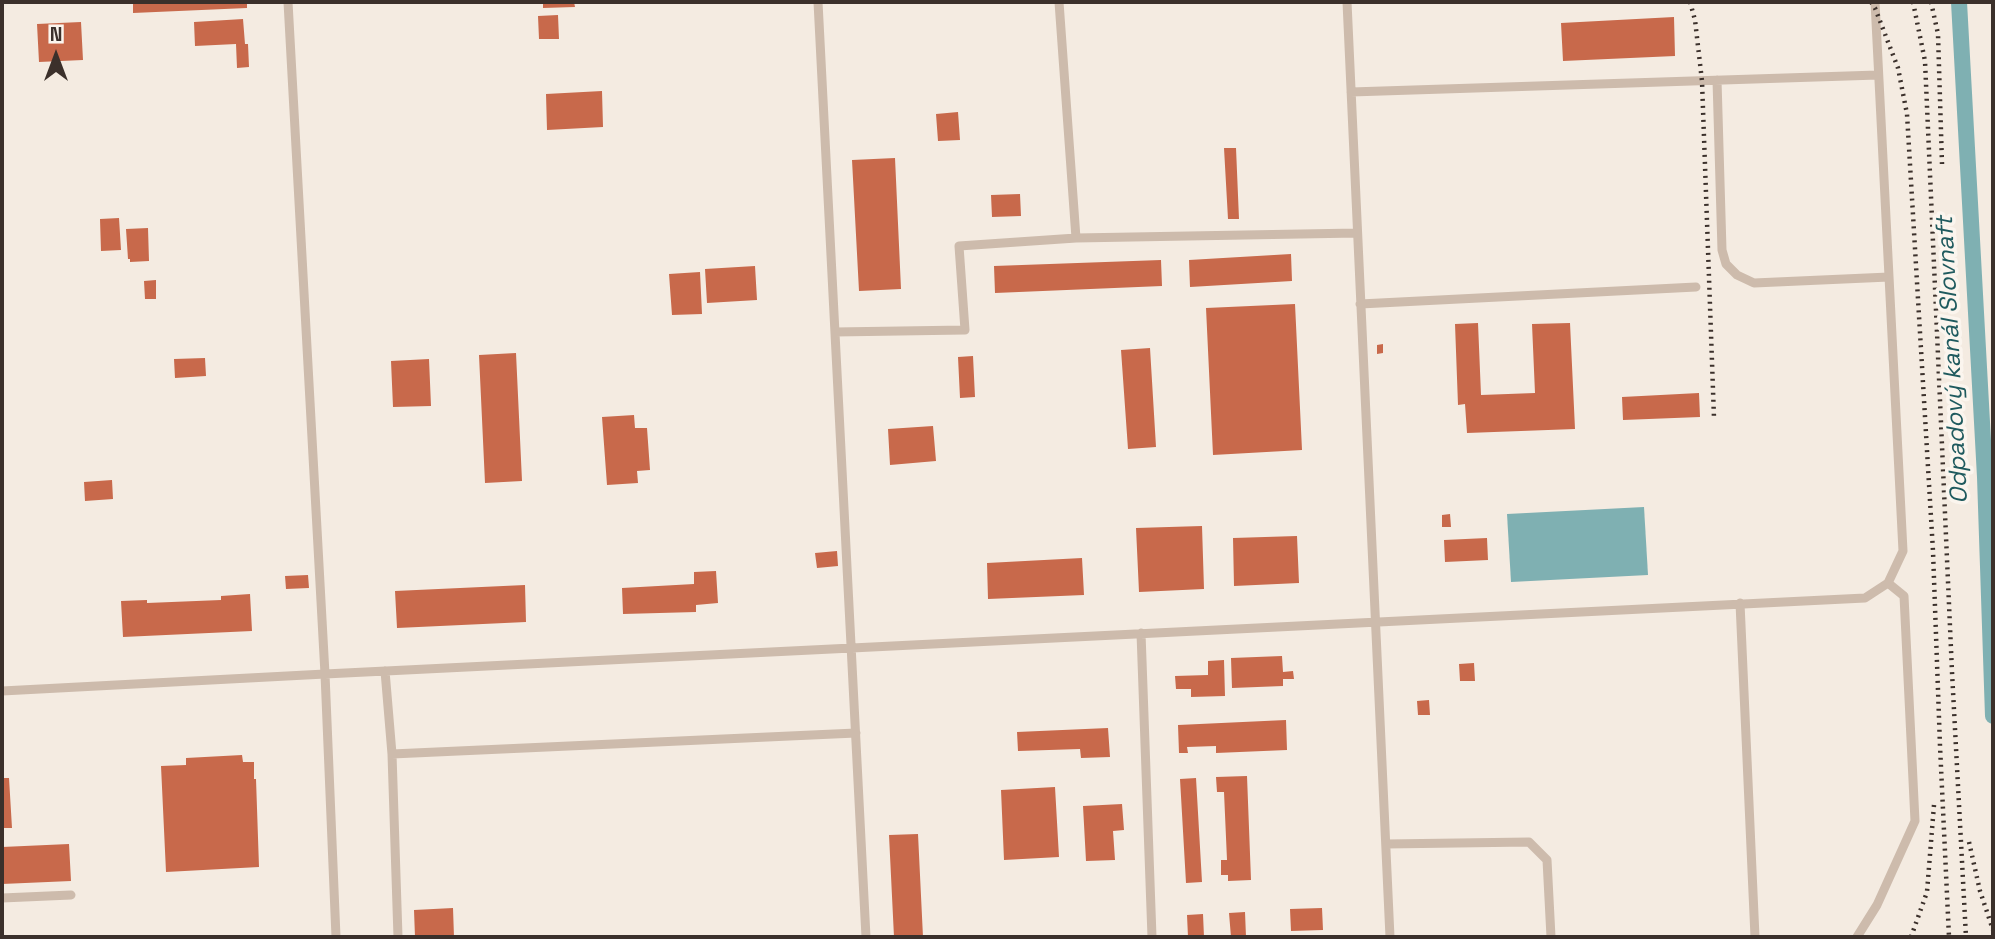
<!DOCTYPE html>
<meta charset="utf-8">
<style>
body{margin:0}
#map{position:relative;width:1995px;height:939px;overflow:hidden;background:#f4ebe1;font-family:"Space Grotesk",sans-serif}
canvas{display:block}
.frame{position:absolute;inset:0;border:4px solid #3b302b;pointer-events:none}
.north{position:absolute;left:21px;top:21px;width:70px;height:70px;-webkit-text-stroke:5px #fbf5ee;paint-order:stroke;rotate:0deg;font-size:19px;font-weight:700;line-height:28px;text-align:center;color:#3b302b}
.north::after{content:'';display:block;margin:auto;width:24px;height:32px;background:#3b302b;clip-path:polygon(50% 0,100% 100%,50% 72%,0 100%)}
</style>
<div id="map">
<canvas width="1995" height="939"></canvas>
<div class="frame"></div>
<div class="north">N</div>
</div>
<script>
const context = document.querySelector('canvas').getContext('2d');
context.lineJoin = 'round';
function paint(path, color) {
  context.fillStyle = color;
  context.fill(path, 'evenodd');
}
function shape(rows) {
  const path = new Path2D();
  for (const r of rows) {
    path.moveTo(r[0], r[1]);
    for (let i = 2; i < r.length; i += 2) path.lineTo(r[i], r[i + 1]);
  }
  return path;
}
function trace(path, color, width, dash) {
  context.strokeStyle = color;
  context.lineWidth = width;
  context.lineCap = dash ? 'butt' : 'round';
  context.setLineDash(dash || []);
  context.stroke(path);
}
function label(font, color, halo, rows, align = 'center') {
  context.font = font + ' "Space Grotesk",sans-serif';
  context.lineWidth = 7;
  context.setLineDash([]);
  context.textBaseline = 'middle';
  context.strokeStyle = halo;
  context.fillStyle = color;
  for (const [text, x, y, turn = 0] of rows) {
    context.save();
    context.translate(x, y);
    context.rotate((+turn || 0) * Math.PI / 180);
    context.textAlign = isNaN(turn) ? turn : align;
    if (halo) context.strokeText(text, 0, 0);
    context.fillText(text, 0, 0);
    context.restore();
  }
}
const water = shape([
 [1644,507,1648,575,1511,582,1507,514]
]);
const canal = shape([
 [1959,2,1985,477,1993,716]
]);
const building = shape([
 [133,2,247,2,247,8,133,13],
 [543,2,574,2,575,7,543,8],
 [558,15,559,39,539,39,538,16],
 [1674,17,1675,56,1563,61,1561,23],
 [243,19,245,44,248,44,249,67,237,68,236,44,195,46,194,22],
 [81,22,83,60,39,62,37,24],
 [602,91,603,127,547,130,546,94],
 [958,112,960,140,938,141,936,114],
 [1224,148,1236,148,1239,219,1228,219],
 [895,158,901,289,859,291,852,160],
 [1020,194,1021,216,992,217,991,195],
 [119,218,121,250,101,251,100,219],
 [148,228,149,261,130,262,130,259,128,259,126,229],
 [1291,254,1292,281,1190,287,1189,260],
 [1161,260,1162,286,995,293,994,266],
 [755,266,757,300,707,303,705,269],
 [700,272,702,314,672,315,669,274],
 [156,280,156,299,145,299,144,281],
 [1295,304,1302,450,1213,455,1206,308],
 [1478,323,1481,395,1535,393,1532,324,1570,323,1575,429,1467,433,1465,404,1458,405,1455,324],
 [1383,344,1383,353,1377,354,1377,345],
 [1150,348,1156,447,1128,449,1121,350],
 [516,353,522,481,485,483,479,355],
 [973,356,975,397,960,398,958,357],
 [205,358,206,376,175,378,174,359],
 [429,359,431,406,393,407,391,361],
 [1699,393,1700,417,1623,420,1622,397],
 [634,415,635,428,647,428,650,470,637,471,638,483,607,485,602,417],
 [933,426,936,461,890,465,888,429],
 [112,480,113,499,85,501,84,482],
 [1450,514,1451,527,1442,527,1442,515],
 [1202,526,1204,589,1139,592,1136,528],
 [1297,536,1299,583,1234,586,1233,538],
 [1487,538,1488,560,1445,562,1444,540],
 [837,551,838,566,817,568,815,553],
 [1082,558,1084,595,988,599,987,563],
 [716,571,718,603,696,605,696,612,623,614,622,588,694,584,694,572],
 [308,575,309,588,286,589,285,576],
 [525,585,526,622,397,628,395,591],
 [250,594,252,631,123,637,121,601,147,600,147,603,221,600,221,596],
 [1282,656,1283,672,1293,671,1294,679,1283,679,1283,686,1232,688,1231,658],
 [1224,660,1225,696,1191,697,1191,689,1176,689,1175,676,1208,675,1208,661],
 [1474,663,1475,681,1460,681,1459,664],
 [1429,700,1430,715,1418,715,1417,701],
 [1286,720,1287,750,1216,753,1216,746,1187,747,1188,753,1179,753,1178,725],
 [1108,728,1110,757,1081,758,1080,749,1018,751,1017,732],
 [242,755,243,762,254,762,254,779,256,779,259,867,166,872,161,766,186,765,186,758],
 [1247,776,1251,880,1228,881,1228,875,1221,875,1221,860,1227,860,1224,792,1217,792,1216,777],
 [2,778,9,778,12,828,2,828],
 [1196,778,1202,882,1186,883,1180,779],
 [1055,787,1059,857,1004,860,1001,790],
 [1122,804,1124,830,1113,831,1115,860,1086,861,1083,806],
 [918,834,923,937,894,937,889,835],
 [69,844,71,881,2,884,2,847],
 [453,908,454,937,415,937,414,910],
 [1322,908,1323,930,1291,931,1290,909],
 [1245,912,1246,937,1231,937,1229,913],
 [1203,914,1204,937,1188,937,1187,915]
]);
const service = shape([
 [818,2,866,937],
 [1059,2,1076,238],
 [1347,2,1390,937],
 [1717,80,1722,250,1726,264,1737,275,1754,283,1889,277],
 [1351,92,1878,75],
 [1360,304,1696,287],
 [835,332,965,330,959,246,1076,238,1357,233],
 [1740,603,1755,937],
 [1141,633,1152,937],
 [385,671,392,754,398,937],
 [2,691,325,674,288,2],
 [392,754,856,733],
 [1386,844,1529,842,1547,860,1551,937],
 [2,898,71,895],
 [336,937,325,674,1865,598,1888,583,1903,551,1875,2],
 [1857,937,1877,905,1915,821,1904,596,1888,583]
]);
const rail = shape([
 [1690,2,1695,20,1702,81,1714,418],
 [1871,2,1875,8,1898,68,1907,114,1933,551,1940,746,1949,937],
 [1913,2,1925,61,1952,672,1966,937],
 [1931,2,1938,34,1942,164],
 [1969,842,1980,891,1993,930],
 [1911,937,1927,892,1934,805]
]);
const waterNames = [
 ["Odpadový kanál Slovnaft",1953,360,-93]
];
paint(water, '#7fb0b2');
trace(canal, '#7fb0b2', 16);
paint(building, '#c8694b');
trace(service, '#cdbbac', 9);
trace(rail, '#3b302b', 4.5, [2, 5]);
label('italic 24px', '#1f5a5e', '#fbf5ee', waterNames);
</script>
